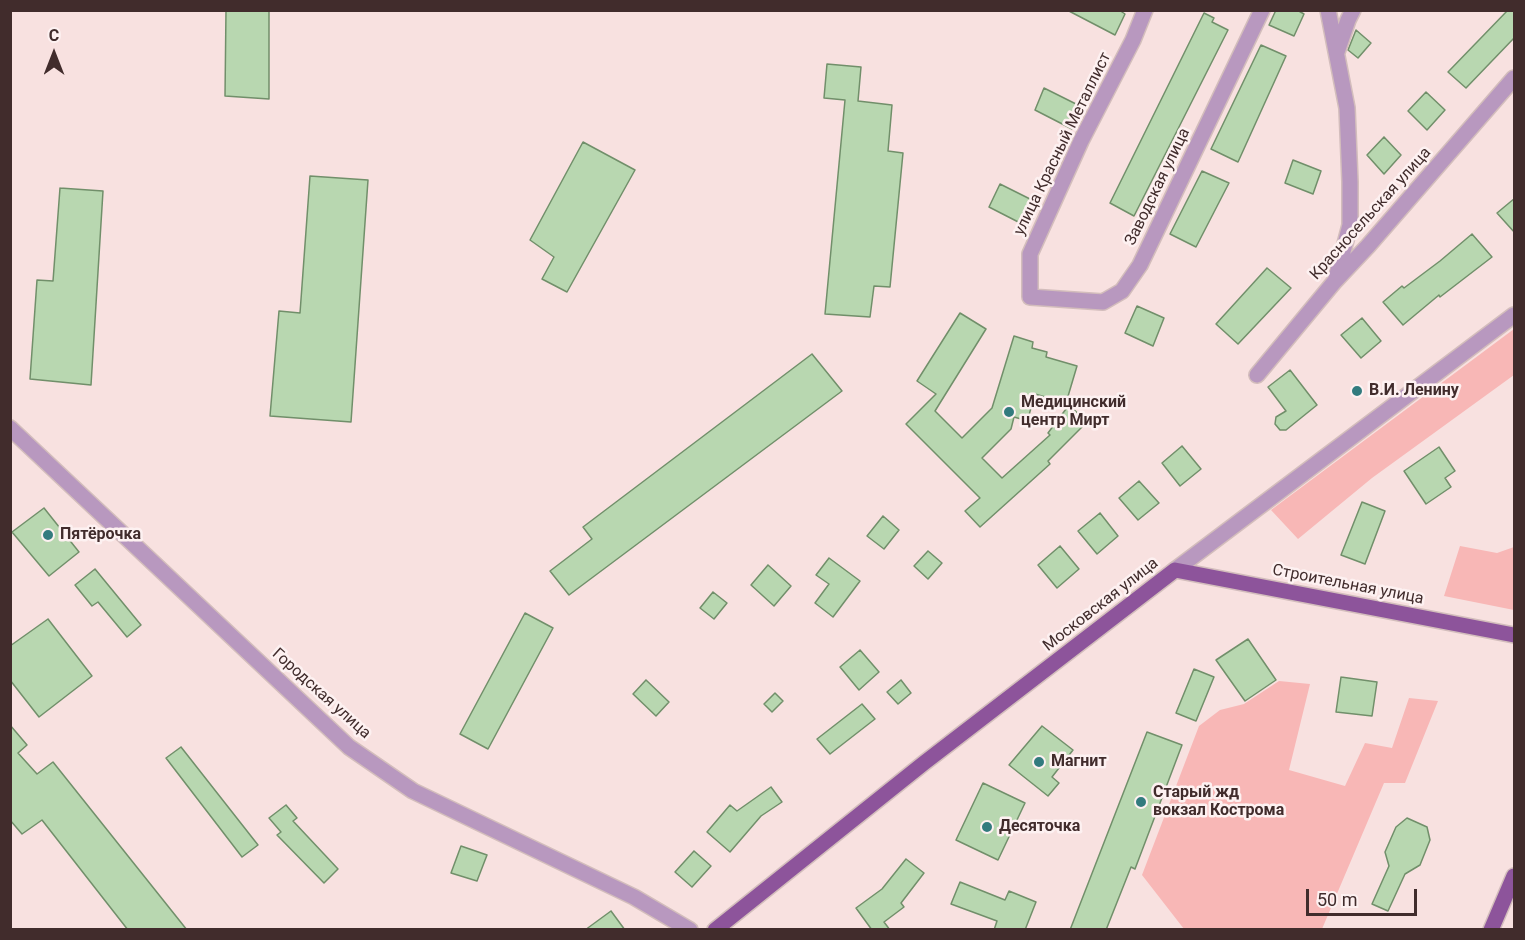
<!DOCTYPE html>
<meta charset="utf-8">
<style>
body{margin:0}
#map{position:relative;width:1525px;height:940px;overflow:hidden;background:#f8e1e0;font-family:Roboto,sans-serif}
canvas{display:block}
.frame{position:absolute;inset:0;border:12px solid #412c2c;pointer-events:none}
.north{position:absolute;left:24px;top:24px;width:60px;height:60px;-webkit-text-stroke:4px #fdf1f1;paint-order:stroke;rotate:0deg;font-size:16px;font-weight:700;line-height:24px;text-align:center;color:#412c2c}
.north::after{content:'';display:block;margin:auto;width:21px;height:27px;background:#412c2c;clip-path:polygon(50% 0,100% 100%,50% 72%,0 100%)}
.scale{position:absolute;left:1306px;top:889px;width:111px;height:27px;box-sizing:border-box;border:3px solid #412c2c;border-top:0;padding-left:8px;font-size:18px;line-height:21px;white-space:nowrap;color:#412c2c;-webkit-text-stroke:4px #fdf1f1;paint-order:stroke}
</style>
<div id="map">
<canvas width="1525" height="940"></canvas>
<div class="frame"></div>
<div class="north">С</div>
<div class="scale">50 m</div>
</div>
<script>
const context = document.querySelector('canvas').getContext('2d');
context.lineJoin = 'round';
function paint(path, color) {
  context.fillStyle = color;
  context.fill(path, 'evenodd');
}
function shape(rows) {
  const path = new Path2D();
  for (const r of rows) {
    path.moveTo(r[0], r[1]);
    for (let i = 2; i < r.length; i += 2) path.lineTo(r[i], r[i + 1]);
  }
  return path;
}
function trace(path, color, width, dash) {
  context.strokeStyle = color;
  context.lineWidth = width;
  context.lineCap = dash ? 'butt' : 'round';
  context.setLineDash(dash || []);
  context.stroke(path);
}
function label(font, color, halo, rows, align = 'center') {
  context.font = font + ' Roboto,sans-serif';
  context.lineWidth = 5;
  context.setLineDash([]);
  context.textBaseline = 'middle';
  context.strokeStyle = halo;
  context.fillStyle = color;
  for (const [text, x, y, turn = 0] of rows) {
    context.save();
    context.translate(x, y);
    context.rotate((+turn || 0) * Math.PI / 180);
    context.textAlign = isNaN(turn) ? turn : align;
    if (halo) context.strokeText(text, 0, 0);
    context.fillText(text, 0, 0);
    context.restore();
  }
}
const green = shape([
 [1514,329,1514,375,1372,478,1298,539,1271,510],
 [1460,546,1497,553,1514,547,1514,610,1444,596],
 [1279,681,1310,684,1289,770,1345,786,1365,743,1392,748,1409,698,1438,701,1405,783,1384,783,1322,929,1184,929,1142,875,1199,726,1220,710,1244,704]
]);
const building = shape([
 [226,10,269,10,269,99,225,96,226,10],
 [1067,10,1119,10,1125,14,1115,35,1067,10],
 [1276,10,1297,10,1304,14,1294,36,1269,25,1276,10],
 [1508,10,1515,10,1515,37,1466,88,1448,72,1508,10],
 [1204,13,1214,18,1212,22,1228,30,1134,216,1110,203,1204,13],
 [1356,30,1371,43,1358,58,1348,50,1356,30],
 [1261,45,1286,56,1238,162,1211,149,1261,45],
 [827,64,861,67,858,101,892,105,888,151,903,153,890,287,874,286,870,317,825,314,845,100,824,98,827,64],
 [1044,88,1082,107,1072,129,1035,110,1044,88],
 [1426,92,1445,110,1427,130,1408,111,1426,92],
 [1384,137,1401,155,1384,174,1367,155,1384,137],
 [583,142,635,170,567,292,542,279,554,257,530,240,583,142],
 [1293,160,1321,171,1313,194,1285,183,1293,160],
 [1202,171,1229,183,1196,247,1170,234,1202,171],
 [310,176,368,180,351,422,270,416,279,311,300,313,310,176],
 [1000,184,1040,204,1028,227,989,207,1000,184],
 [60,188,103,191,91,385,30,379,37,280,53,281,60,188],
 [1515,198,1515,233,1497,213,1515,198],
 [1472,234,1492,257,1440,297,1439,295,1403,325,1383,302,1402,286,1404,288,1440,261,1472,234],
 [1267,268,1291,288,1238,344,1216,324,1267,268],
 [1137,306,1164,318,1153,346,1125,333,1137,306],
 [960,313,986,329,935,411,962,438,992,408,1014,336,1033,342,1032,348,1047,352,1046,357,1077,366,1066,403,1035,394,1029,415,1021,419,1014,417,1011,429,982,458,1002,478,1050,435,1048,433,1069,405,1087,422,1048,461,1050,464,980,527,965,511,980,498,906,424,936,394,917,381,960,313],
 [1362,318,1381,341,1361,358,1341,335,1362,318],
 [812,354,842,391,569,595,550,571,592,539,583,527,812,354],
 [1290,370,1317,405,1286,430,1280,430,1275,424,1276,417,1286,411,1268,387,1290,370],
 [1182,446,1201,469,1180,486,1162,463,1182,446],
 [1439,447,1455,471,1445,478,1451,487,1426,504,1404,471,1439,447],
 [1139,481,1159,503,1138,520,1119,498,1139,481],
 [1362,502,1385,511,1365,564,1341,555,1362,502],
 [44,508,79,552,49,576,12,532,44,508],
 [1100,513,1118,536,1097,554,1078,531,1100,513],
 [883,516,899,530,884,549,867,536,883,516],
 [1060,546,1079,569,1057,588,1038,565,1060,546],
 [928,551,942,563,928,579,914,566,928,551],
 [829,558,860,581,833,617,815,603,829,584,816,575,829,558],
 [768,565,791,586,774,606,751,585,768,565],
 [95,569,141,625,127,637,98,602,92,606,75,585,95,569],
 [713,592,727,603,714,619,700,608,713,592],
 [525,613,553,628,488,749,460,734,525,613],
 [48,619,92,676,39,717,10,680,10,646,48,619],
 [1248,639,1276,680,1245,701,1216,660,1248,639],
 [860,650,879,672,859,690,840,667,860,650],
 [1194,669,1214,677,1196,721,1176,713,1194,669],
 [1341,677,1377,682,1372,716,1336,712,1341,677],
 [646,680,669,702,656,716,633,694,646,680],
 [901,680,911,693,898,704,887,692,901,680],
 [775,693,783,701,772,712,764,704,775,693],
 [862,704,875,719,830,754,817,739,862,704],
 [10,725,27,745,18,753,37,774,53,762,187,930,128,930,42,820,22,834,10,820,10,725],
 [1042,726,1073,750,1052,777,1059,783,1048,796,1009,765,1042,726],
 [1147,732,1182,745,1135,869,1131,867,1106,930,1070,930,1147,732],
 [181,747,258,845,242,857,166,758,181,747],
 [983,783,1025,803,998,860,956,840,983,783],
 [771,787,782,802,761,816,730,852,707,832,730,805,737,811,771,787],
 [286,805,297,818,293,821,338,869,324,883,277,835,281,832,269,818,286,805],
 [1407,818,1427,827,1430,840,1420,865,1405,874,1388,911,1372,904,1389,866,1385,852,1396,827,1407,818],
 [461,846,487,855,477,881,451,873,461,846],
 [694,851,711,866,692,887,675,872,694,851],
 [906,859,924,873,901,903,904,907,884,922,890,930,872,930,856,908,882,889,906,859],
 [960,882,1005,900,1009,891,1036,902,1025,930,994,930,997,921,951,904,960,882],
 [611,911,625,930,585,930,611,911]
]);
const minor = shape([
 [1145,10,1133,40,1081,141,1030,254,1030,297,1103,302,1122,291,1140,265,1262,10],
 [1328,10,1347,108,1350,182,1350,225,1336,278],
 [1337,52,1348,20,1353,10],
 [1257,375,1335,281,1368,246,1514,78],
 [10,428,349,747,413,791,634,897,690,930],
 [1175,570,1514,315]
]);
const major = shape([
 [715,930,924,763,1175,570,1514,635],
 [1491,930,1514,876]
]);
const markers = [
 [1357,391,6,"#327b7e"],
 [1009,412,6,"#327b7e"],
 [48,535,6,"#327b7e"],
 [1039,762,6,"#327b7e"],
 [1141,802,6,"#327b7e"],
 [987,827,6,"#327b7e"]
];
const streetNames = [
 ["улица Красный Металлист",1063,144,-64],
 ["Заводская улица",1158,187,-64],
 ["Красносельская улица",1371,214,-48],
 ["Строительная улица",1348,585,11],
 ["Московская улица",1101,605,-38],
 ["Городская улица",321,694,42]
];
const poiNames = [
 ["В.И. Ленину",1369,391],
 ["Медицинский",1021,403],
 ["центр Мирт",1021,421],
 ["Пятёрочка",60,535],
 ["Магнит",1051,762],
 ["Старый жд",1153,793],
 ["вокзал Кострома",1153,811],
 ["Десяточка",999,827]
];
paint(green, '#f8b7b6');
paint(building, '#b8d7b0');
trace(building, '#718f6a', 1.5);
trace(minor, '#d3bdbc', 18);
trace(major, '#d3bdbc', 18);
trace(minor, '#b898bf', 15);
trace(major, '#8d549b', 15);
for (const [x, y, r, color] of markers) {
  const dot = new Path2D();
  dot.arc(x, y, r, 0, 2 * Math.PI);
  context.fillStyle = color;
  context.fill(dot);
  trace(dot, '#fdf1f1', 2);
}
label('16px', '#412c2c', '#fdf1f1', streetNames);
label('bold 16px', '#412c2c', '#fdf1f1', poiNames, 'left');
</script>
